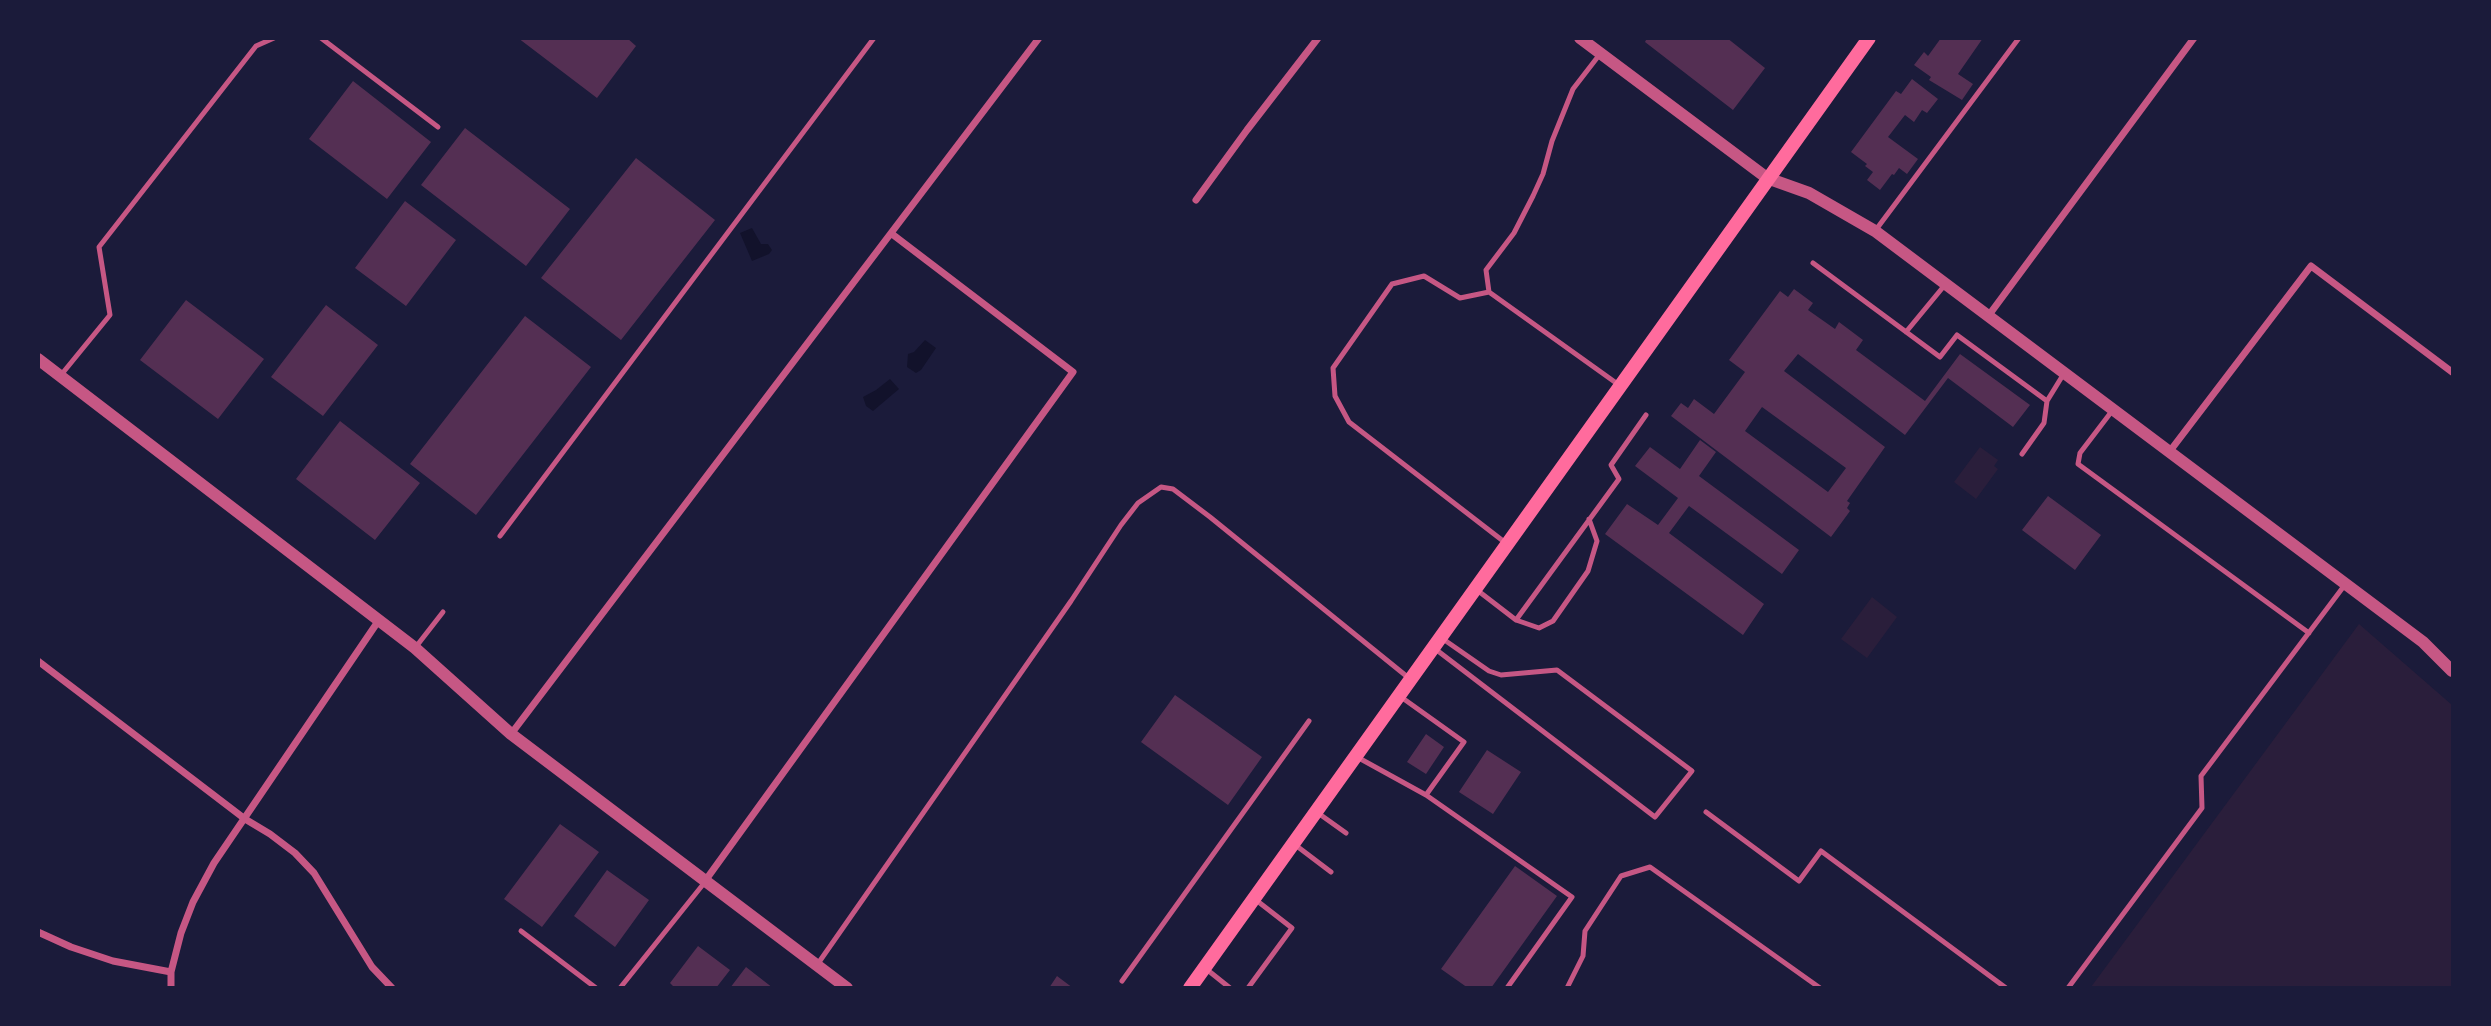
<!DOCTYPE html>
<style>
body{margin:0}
#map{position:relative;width:2491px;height:1026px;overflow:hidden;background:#1b1b3a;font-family:"Asap Condensed",sans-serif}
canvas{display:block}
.frame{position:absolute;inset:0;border:40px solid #1b1b3a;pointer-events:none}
</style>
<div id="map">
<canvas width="2491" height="1026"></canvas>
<div class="frame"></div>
</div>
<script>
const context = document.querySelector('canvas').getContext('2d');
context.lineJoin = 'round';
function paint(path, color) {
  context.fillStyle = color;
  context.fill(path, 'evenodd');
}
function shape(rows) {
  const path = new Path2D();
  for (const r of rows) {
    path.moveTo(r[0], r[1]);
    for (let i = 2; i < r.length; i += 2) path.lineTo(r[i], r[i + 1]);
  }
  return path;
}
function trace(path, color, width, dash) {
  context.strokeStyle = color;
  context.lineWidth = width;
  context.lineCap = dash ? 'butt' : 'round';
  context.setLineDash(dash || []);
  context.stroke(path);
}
const green = shape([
 [1980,447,1998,460,1994,466,1998,469,1976,499,1954,482],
 [1872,597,1897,617,1867,658,1841,639],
 [2359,624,2452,705,2452,987,2091,987]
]);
const water = shape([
 [752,228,761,244,768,244,772,250,769,254,752,261,740,233],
 [925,340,936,348,921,370,916,373,907,367,908,354,914,352],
 [890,379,899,389,873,411,866,406,863,397,876,390]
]);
const building = shape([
 [518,38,627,38,636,46,597,98],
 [1647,38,1727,38,1765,68,1733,110,1645,42],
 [1941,38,1983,38,1958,74,1973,84,1962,100,1929,80,1931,77,1914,65,1924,52,1928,56],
 [1912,79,1938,99,1927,113,1922,110,1914,122,1905,115,1888,137,1918,159,1907,174,1899,168,1894,175,1892,174,1880,190,1867,180,1873,172,1865,166,1867,164,1851,152,1896,91,1901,94],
 [353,81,431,142,387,199,309,139],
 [465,128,570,209,526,266,421,185],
 [636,158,715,220,621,340,541,278],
 [405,201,456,240,406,306,355,268],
 [1794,289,1813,303,1808,310,1835,329,1839,322,1863,340,1856,350,1925,401,1960,354,2030,405,2013,427,1948,378,1905,435,1798,354,1784,371,1885,447,1847,501,1850,503,1847,508,1850,511,1831,537,1671,416,1681,403,1688,408,1694,399,1714,414,1745,372,1729,360,1780,291,1788,297],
 [1762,407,1846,468,1828,492,1745,431],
 [186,300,264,359,218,419,140,360],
 [326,305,378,345,323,416,271,377],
 [525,316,591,367,476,515,410,464],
 [340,421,420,483,375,540,296,479],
 [1700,440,1716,452,1699,476,1799,550,1782,574,1689,506,1669,533,1764,604,1743,635,1605,534,1627,504,1658,525,1678,498,1635,466,1650,447,1680,469],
 [2048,496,2101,535,2075,570,2022,530],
 [1175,695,1262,757,1228,805,1141,742],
 [1426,734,1444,747,1426,774,1407,762],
 [1487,750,1521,772,1493,814,1459,792],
 [560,824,599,852,542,927,504,899],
 [1515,866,1557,896,1491,988,1468,988,1441,969],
 [607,870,649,900,615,947,574,916],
 [698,946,730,970,716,988,675,988,670,983],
 [746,967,773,988,730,988],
 [1057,976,1073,988,1049,988]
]);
const service = shape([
 [321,38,438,127],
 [1875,231,2019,38],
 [1813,263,1940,357,1957,335,2047,401,2044,423,2022,454],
 [1489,292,1486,270,1514,233,1533,196,1543,174,1552,141,1573,89,1600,54],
 [1906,332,1944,286],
 [61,375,110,315,99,247,256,46,274,38],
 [2047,401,2063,375],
 [2112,411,2080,453,2078,464,2309,633],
 [500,536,874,38],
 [1507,544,1349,422,1335,396,1333,368,1392,284,1424,276,1460,298,1489,292,1619,385],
 [1477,590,1516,620,1539,628,1553,621,1588,571,1597,541,1589,519],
 [1516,620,1619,479,1611,465,1646,415],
 [415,648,443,612],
 [1434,648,1655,817,1692,771,1557,670,1501,675,1489,671,1443,639],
 [1401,697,1464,742,1426,795],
 [1357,757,1426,795,1572,897,1507,988],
 [1706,812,1799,881,1821,851,2006,988],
 [1318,813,1346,833],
 [1294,844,1331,872],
 [521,931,596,988],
 [817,965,1071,601,1121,525,1138,503,1161,487,1173,489,1210,517,1410,679],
 [1205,968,1230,988],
 [1122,981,1309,721],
 [620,988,705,882],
 [1248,988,1292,928,1256,900],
 [1567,988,1583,956,1585,931,1621,876,1650,867,1820,988],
 [2068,988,2202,808,2201,776,2344,586]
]);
const minor = shape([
 [1196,200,1247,130,1318,38],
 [1989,315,2194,38],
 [2170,451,2311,266,2452,372],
 [38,661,245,819,270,834,295,853,314,873,372,967,392,988],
 [511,734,1039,38],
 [705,881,1073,372,892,234],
 [38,932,71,947,113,961,171,972],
 [171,988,171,972,181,933,193,902,214,863,379,620]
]);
const tertiary = shape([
 [1580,38,1767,178,1809,193,1875,231,2423,642,2452,671],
 [38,359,415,648,511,734,847,988]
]);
const secondary = shape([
 [1190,988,1869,38]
]);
paint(green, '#2a1e3b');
paint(water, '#12122b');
paint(building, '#542f53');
trace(service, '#c65784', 5);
trace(minor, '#c65784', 7);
trace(tertiary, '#c65784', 12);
trace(secondary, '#ff6b9d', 14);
</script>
